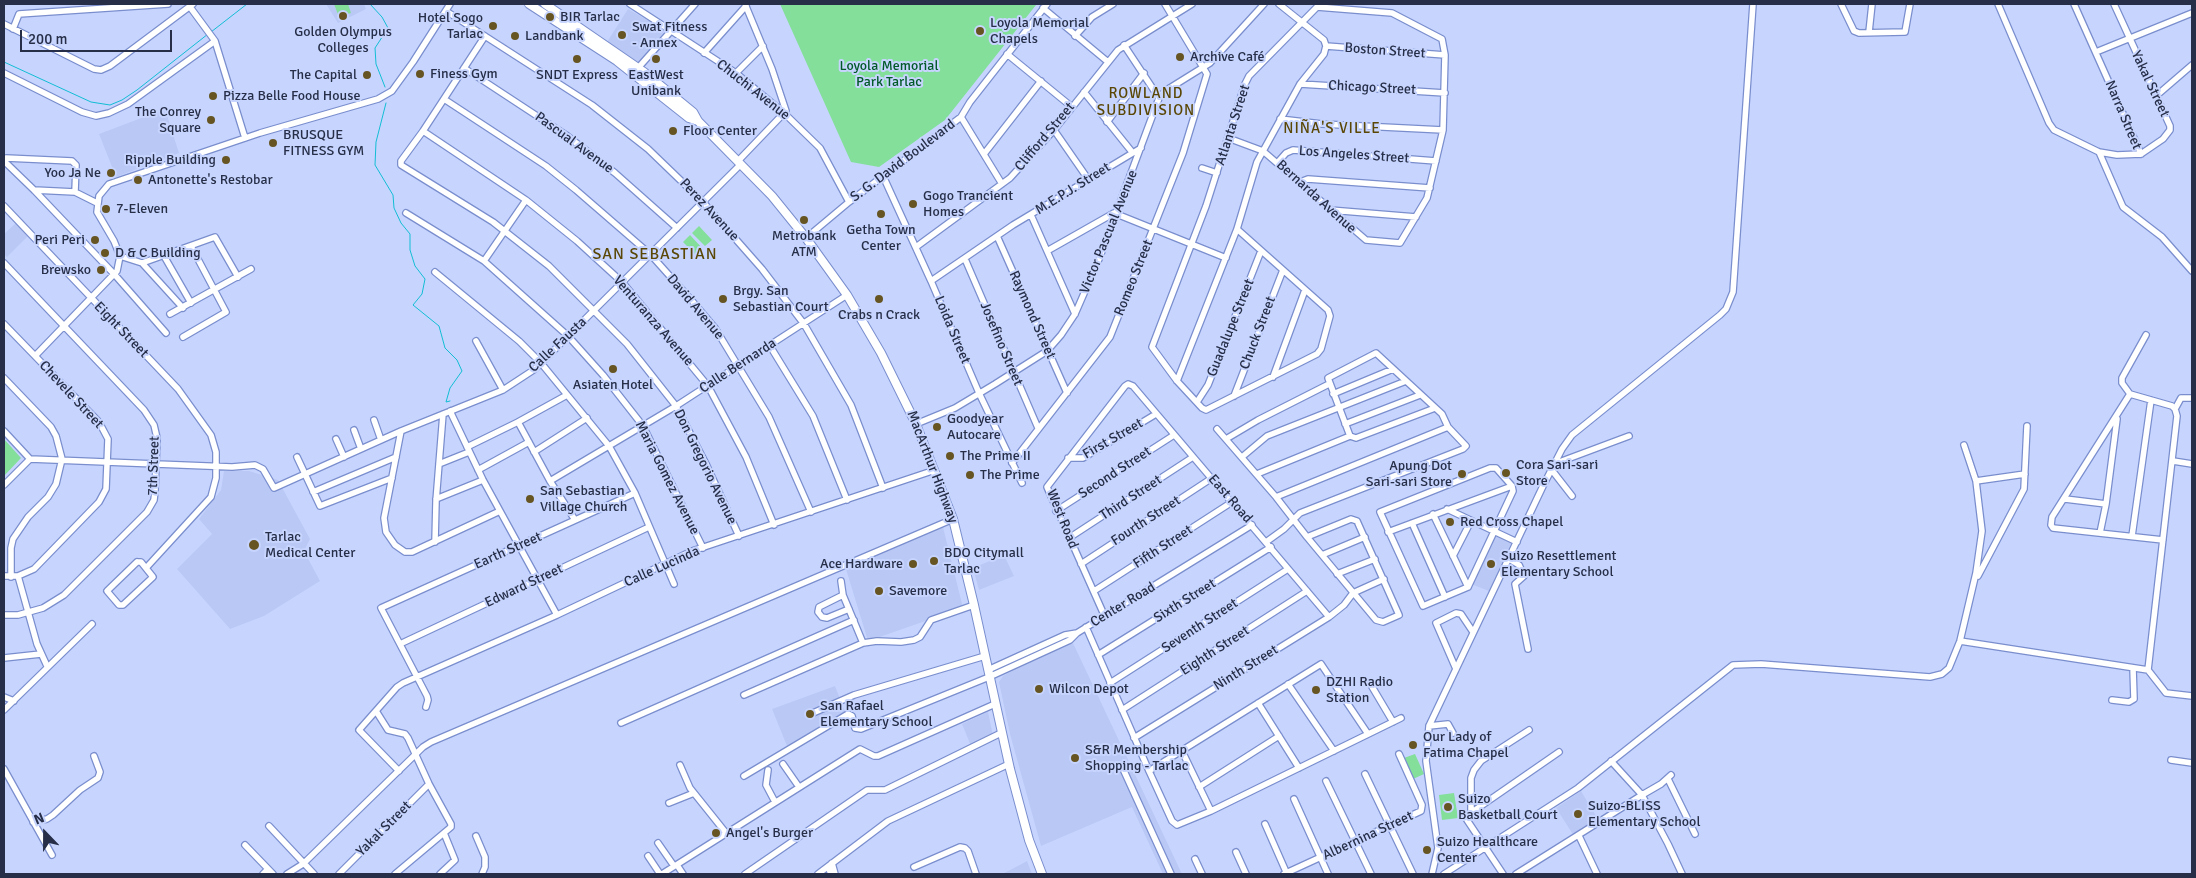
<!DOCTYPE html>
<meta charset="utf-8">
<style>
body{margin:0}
#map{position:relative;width:2196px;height:878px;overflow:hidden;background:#c7d5fe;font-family:Signika,sans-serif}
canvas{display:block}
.frame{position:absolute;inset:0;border:5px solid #262e48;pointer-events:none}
.north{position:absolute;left:20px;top:808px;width:50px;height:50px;-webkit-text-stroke:4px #c7d5fe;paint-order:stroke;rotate:338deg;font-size:14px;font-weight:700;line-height:20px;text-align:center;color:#262e48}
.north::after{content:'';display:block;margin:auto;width:18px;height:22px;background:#262e48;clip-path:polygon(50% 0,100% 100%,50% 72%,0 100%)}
.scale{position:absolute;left:20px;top:30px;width:152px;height:22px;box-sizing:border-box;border:2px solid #262e48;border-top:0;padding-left:6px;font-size:15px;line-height:18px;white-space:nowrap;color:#262e48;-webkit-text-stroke:4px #c7d5fe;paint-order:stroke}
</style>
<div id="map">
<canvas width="2196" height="878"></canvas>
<div class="frame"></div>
<div class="north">N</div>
<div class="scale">200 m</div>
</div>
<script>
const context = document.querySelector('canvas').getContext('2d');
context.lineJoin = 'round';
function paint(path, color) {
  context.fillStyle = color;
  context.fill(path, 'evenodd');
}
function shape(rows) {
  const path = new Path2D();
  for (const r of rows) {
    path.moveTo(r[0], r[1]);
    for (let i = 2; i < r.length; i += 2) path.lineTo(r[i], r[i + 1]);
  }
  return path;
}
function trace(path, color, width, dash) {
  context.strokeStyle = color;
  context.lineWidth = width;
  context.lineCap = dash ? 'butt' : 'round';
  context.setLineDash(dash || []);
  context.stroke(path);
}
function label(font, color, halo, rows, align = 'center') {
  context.font = font + ' Signika,sans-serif';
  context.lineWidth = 4;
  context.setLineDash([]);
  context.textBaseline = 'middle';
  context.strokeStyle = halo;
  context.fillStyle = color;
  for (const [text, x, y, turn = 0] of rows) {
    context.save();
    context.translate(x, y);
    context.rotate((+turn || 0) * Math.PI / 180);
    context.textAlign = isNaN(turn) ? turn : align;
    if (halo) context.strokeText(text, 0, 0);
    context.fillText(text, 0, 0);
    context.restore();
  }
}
const built = shape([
 [326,4,364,4,366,9,338,23],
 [628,9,665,30,641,64,607,42],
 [165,109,179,153,116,177,99,134],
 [17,222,29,235,7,257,4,254,4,234],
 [224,471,249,471,278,480,310,539,304,551,320,581,264,616,230,629,177,569,212,534,199,519,221,490],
 [943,527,963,608,868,641,845,566],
 [1495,535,1511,543,1489,591,1471,584],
 [1004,555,1014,576,979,590,973,568],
 [1073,643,1182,874,1163,874,1132,807,1041,846,1010,734,999,682,1003,676,1026,663],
 [835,686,848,719,787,746,772,709],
 [988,712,993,736,971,746,962,724],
 [1581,791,1599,821,1574,836,1556,808],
 [1027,861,1032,874,1002,874,1012,869]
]);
const green = shape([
 [334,4,348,4,351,13,339,17],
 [780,4,1036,4,1036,5,945,120,879,167,851,162],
 [699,226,712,240,705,246,692,233],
 [690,235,703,249,696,255,683,242],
 [4,439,21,458,4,476],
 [1415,754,1424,774,1413,779,1404,758],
 [1454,793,1458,818,1442,820,1439,795]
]);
const stream = shape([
 [370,4,382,17,388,28,375,48,376,64,385,87],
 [211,32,247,4],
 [4,62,91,102,110,105,122,100,137,90,208,34],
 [386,103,376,142,375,165,393,195,394,208,401,223,410,234,410,250,415,266,425,279,422,294,413,305,439,326,445,348,457,360,462,371,450,388,446,402,450,401]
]);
const minor = shape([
 [630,4,736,73,784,113,820,148,849,202],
 [1279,4,1324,40,1326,46],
 [1841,4,1854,31,1859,33,1905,32,1910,4],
 [1998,4,2049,123,2054,130,2099,152,2117,155,2141,154],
 [2074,4,2141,154],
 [2114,4,2170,126,2170,130,2163,139,2141,154],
 [190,7,215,41,245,138],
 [1043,8,1108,62],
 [446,11,592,105,648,149,703,202,762,269,804,324,851,405,883,488],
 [4,24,94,69,101,70,110,66,193,4],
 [13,29,19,14,168,4],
 [1869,32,1872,4],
 [485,36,423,131,401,161,401,165,493,222,549,266,627,344,676,406,706,464,739,536],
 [1075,36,1092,17,1113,4],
 [1124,45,1159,98],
 [1326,46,1445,55],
 [2096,52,2192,13],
 [704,53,746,6],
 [1007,54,1072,107],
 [464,68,566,135,615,173,677,228],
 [638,68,695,4],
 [4,73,82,112,96,116,109,113,128,104,215,41],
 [736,73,763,46],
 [1300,84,1445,93],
 [1084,92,1132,152],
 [2156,96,2192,65],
 [444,99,546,166,576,190,651,255,693,302,715,328,769,417,811,512],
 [961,117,1002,184],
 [1280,119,1322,124,1443,130],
 [1107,122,1144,73],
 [1054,130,1088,179],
 [423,131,526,200,577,241,623,283,708,386,746,457,774,525],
 [1228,138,1263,151,1366,240,1400,243,1427,198,1443,130,1445,55,1442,39,1392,13,1317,7,1249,76,1245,84,1206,206,1152,347,1177,381,1202,408,1206,410,1317,354,1321,349,1330,316,1328,310,1237,229],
 [2099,152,2123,207,2162,237,2192,271],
 [984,154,1041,81],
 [4,159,6,158,72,161,76,165,75,192],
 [4,161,34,190,115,275,166,333],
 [738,161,786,111,772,69,745,4],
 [1278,162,1286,153,1293,150,1436,161],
 [1202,168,1217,173],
 [883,176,931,281,979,393,1022,483],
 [1300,182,1308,179,1430,188],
 [34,190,75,192,97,203],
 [4,206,178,389,211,435,216,452,216,478,211,497,146,568],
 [1330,210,1416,217],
 [406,213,484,261,568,336,603,375,643,426,703,548],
 [1031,215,1075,314],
 [997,236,1067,393],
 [806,238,849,202,961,117,970,102,1047,4],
 [916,247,1010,178,1054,130,1118,50,1192,4],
 [1047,251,1114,213,1226,258],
 [120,256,142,263,215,237,238,277],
 [164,256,191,303],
 [965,259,1038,428],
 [484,261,526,200],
 [4,263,144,410,154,425,157,438,155,491,154,500,147,512,64,595,43,608,18,615,4,615],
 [142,263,183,308],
 [435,272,519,341,541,363,609,446,635,493,674,584],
 [931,281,1013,225,1141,148],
 [170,314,251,269],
 [4,324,99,422,108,439,106,489,99,502,34,569,18,576,4,576],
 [183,337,226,312,191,246],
 [476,341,503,390],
 [770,346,813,416,847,500],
 [35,356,117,271,120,256,114,241,97,212,99,196,109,184,260,133,378,99,392,91,413,62,450,4],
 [1273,377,1305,290],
 [4,378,51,427,56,436,62,459,56,484,48,497,28,517,13,539,11,548,11,577],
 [1177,381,1237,229,1257,162,1300,84,1324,54,1326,46],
 [1333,394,1393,369],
 [2130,394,2172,406,2175,409,2177,416,2148,670],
 [2130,394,2052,517,2051,525,2053,528,2163,540],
 [2130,394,2122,383,2122,378,2146,335],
 [1234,396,1283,270],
 [1197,402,1208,385,1261,251],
 [2175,409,2181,398,2192,398],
 [450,411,483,480,557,615],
 [374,420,381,440],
 [518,422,567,395],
 [916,424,955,408,995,384,1047,351,1061,335,1075,314,1099,259,1159,98,1165,91,1210,63,1264,4],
 [1345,424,1420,395],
 [1217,429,1276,497,1307,537,1376,620,1383,622,1399,615,1357,521,1351,519,1307,537],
 [354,430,361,449],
 [4,431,30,459,232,467,255,465,263,469,274,488,401,431,503,390,535,369,741,164],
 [401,431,384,518,386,532,395,545,405,552,412,552,500,511],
 [336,439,344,457],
 [1226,439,1258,420,1329,384],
 [467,447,518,422,550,481,575,520],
 [534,452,587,418],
 [297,457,320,506,392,478],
 [1242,457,1267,436,1406,381],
 [1068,458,1083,458,1156,414],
 [2173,461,2192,464],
 [1012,463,1110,337,1183,153,1207,74,1165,4],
 [439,464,469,452],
 [1554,464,1629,436],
 [1551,469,1572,496],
 [478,470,529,442],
 [1257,474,1350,436,1356,438,1435,408],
 [550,481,676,406,847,295],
 [1976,481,2025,474],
 [4,485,30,459],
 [313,492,396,457],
 [1276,497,1448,427],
 [436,499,483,480],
 [2065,499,2106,504],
 [1447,509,1517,542],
 [1056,511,1174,435],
 [1433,514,1468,587,1423,606,1380,512,1490,468,1496,468,1512,486,1513,491,1468,587],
 [1412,523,1445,597],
 [1388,532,1512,486],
 [2100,533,2106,504,2117,419],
 [2132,536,2151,400],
 [1069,538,1193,457],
 [435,542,436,501,443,414],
 [1266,542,1284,529,1300,513,1463,449,1466,446,1448,427,1442,414,1376,353,1328,378,1350,436],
 [1322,555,1365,537],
 [1453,556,1471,521],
 [1509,559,1519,565,1524,576,1515,584,1528,649],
 [137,562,141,562,153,577,123,605,119,605,107,591,137,562],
 [1081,564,1212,478],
 [1337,574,1375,559],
 [18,576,37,644,47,666],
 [1978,576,2024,489,2027,426],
 [841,581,843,595,863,643],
 [1094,591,1232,502],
 [843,595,819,607,818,612,822,617,827,618,849,609],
 [1105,617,1047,487,1125,386,1128,384,1133,386,1329,617],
 [1086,627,1149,771,1172,821,1177,825,1211,811,1401,718],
 [1960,641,2148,670,2166,693,2192,696],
 [400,644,649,527],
 [1098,655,1271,547],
 [4,658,41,654],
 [1456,669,1436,623,1456,613,1461,614,1473,632],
 [988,670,1065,635,1077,633,1252,525],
 [1110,683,1288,569],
 [1288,684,1334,751],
 [1371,685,1393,722],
 [744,695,863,643,877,641,901,642,914,640,920,637,931,620,974,605],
 [4,697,14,701],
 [2112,700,2129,702,2134,699,2133,668],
 [1258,703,1299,768],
 [426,707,428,700,427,696,381,608,635,493],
 [4,710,92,624],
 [1122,710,1307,591],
 [376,711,388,730,405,734,408,738,429,784,451,824,451,827,395,874],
 [813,713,854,695,985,656],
 [621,723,854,620],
 [1429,726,1448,724,1453,733],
 [1134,738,1329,617,1344,605,1353,593,1384,579],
 [1182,751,1211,811],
 [2171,760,2192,763],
 [783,764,799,787],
 [680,765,690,788,726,833],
 [4,769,52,855],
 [768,770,766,785,775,802],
 [399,771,359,730,397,687,403,683,557,615,692,551,935,470],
 [1124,771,1171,874],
 [1149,771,1321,664,1368,734],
 [1365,774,1413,874],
 [1671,775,1661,784,1642,795,1668,844,1682,874],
 [744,776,848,714,852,716,855,728,861,729,989,677,1070,640,1077,633],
 [1668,779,1695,834],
 [1326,781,1371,874],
 [1199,787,1279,736],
 [1294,799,1328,874],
 [669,803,694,793],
 [1471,813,1471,778,1474,770,1481,761,1529,730],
 [33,822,47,819,53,815,80,790,98,778,100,772,94,756],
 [1265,824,1287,874],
 [269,826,314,874],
 [476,836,485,857,485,867,482,874],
 [1579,836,1597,874],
 [658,843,674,866],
 [245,845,273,874],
 [1236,852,1246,874],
 [648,856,660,874],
 [1195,859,1202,874],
 [832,863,835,874],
 [677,865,683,874],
 [828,867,831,874],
 [914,867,960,847,965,848,968,851,976,874],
 [263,874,268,869],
 [287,874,303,864,423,747,431,742,953,519],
 [339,874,429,784],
 [440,874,455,860,444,833],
 [662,874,860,749,874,756,878,756,995,704],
 [745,874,867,790,885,790,1001,733],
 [818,874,888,821,1009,764],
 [1284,874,1421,811,1422,805,1399,754],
 [1432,874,1438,848,1426,761,1429,726,1543,486,1562,449,1572,435,1720,315,1726,309,1733,292,1753,4],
 [1444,874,1578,788,1733,665,1761,664,1930,677,1942,674,1949,668,1960,641,1976,573,1982,531,1976,481,1964,445],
 [1503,874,1465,817,1559,752],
 [1516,874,1642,795,1611,761]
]);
const highway = shape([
 [529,4,617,61,689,118,698,121],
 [545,4,644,72,693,112,698,121,772,196,806,238,847,295,881,353,916,424,953,519,974,605,1010,769,1029,840,1042,874]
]);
const markers = [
 [343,16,5,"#652"],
 [550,17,5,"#652"],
 [493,26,5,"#652"],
 [980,31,5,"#652"],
 [622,35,5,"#652"],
 [515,36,5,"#652"],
 [1180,57,5,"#652"],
 [577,59,5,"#652"],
 [656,59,5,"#652"],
 [420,74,5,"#652"],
 [367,75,5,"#652"],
 [213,96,5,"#652"],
 [211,120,5,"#652"],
 [673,131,5,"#652"],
 [273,143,5,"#652"],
 [226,160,5,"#652"],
 [111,173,5,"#652"],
 [138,180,5,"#652"],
 [913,204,5,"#652"],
 [106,209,5,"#652"],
 [881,214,5,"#652"],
 [804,220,5,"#652"],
 [95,240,5,"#652"],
 [105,253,5,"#652"],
 [101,270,5,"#652"],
 [723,299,5,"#652"],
 [879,299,5,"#652"],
 [613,369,5,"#652"],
 [937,427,5,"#652"],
 [950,456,5,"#652"],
 [1506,473,5,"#652"],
 [1462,474,5,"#652"],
 [970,475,5,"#652"],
 [530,499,5,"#652"],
 [1450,522,5,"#652"],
 [254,545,6,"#652"],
 [934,561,5,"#652"],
 [913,564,5,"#652"],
 [1491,564,5,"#652"],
 [879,591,5,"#652"],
 [1039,689,5,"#652"],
 [1316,690,5,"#652"],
 [810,714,5,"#652"],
 [1413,745,5,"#652"],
 [1075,758,5,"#652"],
 [1448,807,5,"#652"],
 [1578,814,5,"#652"],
 [716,833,5,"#652"],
 [1427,850,5,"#652"]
];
const poiNames = [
 ["BIR Tarlac",560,17],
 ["Hotel Sogo",483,18,"right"],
 ["Tarlac",483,34,"right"],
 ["Loyola Memorial",990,23],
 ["Chapels",990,39],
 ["Swat Fitness",632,27],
 ["- Annex",632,43],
 ["Golden Olympus",343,32,"center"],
 ["Colleges",343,48,"center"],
 ["Landbank",525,36],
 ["Archive Café",1190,57],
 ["Finess Gym",430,74],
 ["The Capital",357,75,"right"],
 ["SNDT Express",577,75,"center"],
 ["EastWest",656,75,"center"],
 ["Unibank",656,91,"center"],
 ["Pizza Belle Food House",223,96],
 ["The Conrey",201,112,"right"],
 ["Square",201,128,"right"],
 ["Floor Center",683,131],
 ["BRUSQUE",283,135],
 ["FITNESS GYM",283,151],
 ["Ripple Building",216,160,"right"],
 ["Yoo Ja Ne",101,173,"right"],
 ["Antonette's Restobar",148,180],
 ["Gogo Trancient",923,196],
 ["Homes",923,212],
 ["7-Eleven",116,209],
 ["Getha Town",881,230,"center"],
 ["Center",881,246,"center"],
 ["Metrobank",804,236,"center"],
 ["ATM",804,252,"center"],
 ["Peri Peri",85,240,"right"],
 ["D & C Building",115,253],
 ["Brewsko",91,270,"right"],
 ["Brgy. San",733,291],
 ["Sebastian Court",733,307],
 ["Crabs n Crack",879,315,"center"],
 ["Asiaten Hotel",613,385,"center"],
 ["Goodyear",947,419],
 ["Autocare",947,435],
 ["The Prime II",960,456],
 ["Cora Sari-sari",1516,465],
 ["Store",1516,481],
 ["Apung Dot",1452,466,"right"],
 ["Sari-sari Store",1452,482,"right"],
 ["The Prime",980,475],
 ["San Sebastian",540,491],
 ["Village Church",540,507],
 ["Red Cross Chapel",1460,522],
 ["Tarlac",265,537],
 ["Medical Center",265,553],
 ["BDO Citymall",944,553],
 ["Tarlac",944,569],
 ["Suizo Resettlement",1501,556],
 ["Elementary School",1501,572],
 ["Ace Hardware",903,564,"right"],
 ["Savemore",889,591],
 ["DZHI Radio",1326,682],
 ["Station",1326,698],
 ["Wilcon Depot",1049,689],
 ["San Rafael",820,706],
 ["Elementary School",820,722],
 ["Our Lady of",1423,737],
 ["Fatima Chapel",1423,753],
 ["S&R Membership",1085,750],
 ["Shopping - Tarlac",1085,766],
 ["Suizo",1458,799],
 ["Basketball Court",1458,815],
 ["Suizo-BLISS",1588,806],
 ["Elementary School",1588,822],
 ["Angel's Burger",726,833],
 ["Suizo Healthcare",1437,842],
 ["Center",1437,858]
];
const streetNames = [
 ["Boston Street",1385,51,4],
 ["Yakal Street",2150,84,65],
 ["Chicago Street",1372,88,3],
 ["Chuchi Avenue",753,90,38],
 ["Narra Street",2123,115,67],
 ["Atlanta Street",1233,125,-72],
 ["Clifford Street",1045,137,-50],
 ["Pascual Avenue",574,143,36],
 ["Los Angeles Street",1354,155,4],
 ["S. G. David Boulevard",903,161,-37],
 ["M.E.P.J. Street",1073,189,-32],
 ["Bernarda Avenue",1316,197,42],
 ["Perez Avenue",709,210,47],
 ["Victor Pascual Avenue",1109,232,-68],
 ["Romeo Street",1134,278,-68],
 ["David Avenue",695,307,50],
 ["Raymond Street",1032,315,66],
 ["Venturanza Avenue",653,321,49],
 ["Guadalupe Street",1231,328,-68],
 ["Eight Street",121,330,46],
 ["Loida Street",952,330,67],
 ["Chuck Street",1258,333,-69],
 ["Josefino Street",1001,344,67],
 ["Calle Fausta",558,345,-43],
 ["Calle Bernarda",738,366,-33],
 ["Chevele Street",71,395,47],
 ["First Street",1113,439,-30],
 ["7th Street",154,466,-88],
 ["Don Gregorio Avenue",705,467,64],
 ["MacArthur Highway",932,467,69],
 ["Second Street",1115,473,-33],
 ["Maria Gomez Avenue",667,478,63],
 ["Third Street",1131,498,-33],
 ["East Road",1230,499,49],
 ["West Road",1062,519,68],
 ["Fourth Street",1146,521,-33],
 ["Fifth Street",1163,547,-33],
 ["Earth Street",508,551,-24],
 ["Calle Lucinda",662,567,-24],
 ["Edward Street",524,586,-25],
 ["Sixth Street",1185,601,-32],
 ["Center Road",1123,605,-31],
 ["Seventh Street",1200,626,-33],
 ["Eighth Street",1215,651,-33],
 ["Ninth Street",1246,668,-32],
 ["Yakal Street",384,829,-45],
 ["Albernina Street",1368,836,-25]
];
const parkNames = [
 ["Loyola Memorial",889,66],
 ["Park Tarlac",889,82]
];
const neighbourhoodNames = [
 ["ROWLAND",1146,94],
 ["SUBDIVISION",1146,111],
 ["NIÑA'S VILLE",1332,129]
];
const quarterNames = [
 ["SAN SEBASTIAN",655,255]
];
paint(built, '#b9c8f5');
paint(green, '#83df9a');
trace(stream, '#12bdd4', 1);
trace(minor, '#7a8ece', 8);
trace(highway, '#7a8ece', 10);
trace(minor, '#fff', 5.5);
trace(highway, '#fff', 8);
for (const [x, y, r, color] of markers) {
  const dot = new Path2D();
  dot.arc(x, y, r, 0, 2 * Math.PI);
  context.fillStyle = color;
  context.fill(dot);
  trace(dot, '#c7d5fe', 2);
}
label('14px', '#262e48', '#c7d5fe', poiNames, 'left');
label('14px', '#262e48', '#c7d5fe', streetNames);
label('14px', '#005926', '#c7d5fe', parkNames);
context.letterSpacing = '1px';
label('15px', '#5a4706', '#c7d5fe', neighbourhoodNames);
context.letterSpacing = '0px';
context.letterSpacing = '1px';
label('16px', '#5a4706', '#c7d5fe', quarterNames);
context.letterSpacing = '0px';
</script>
